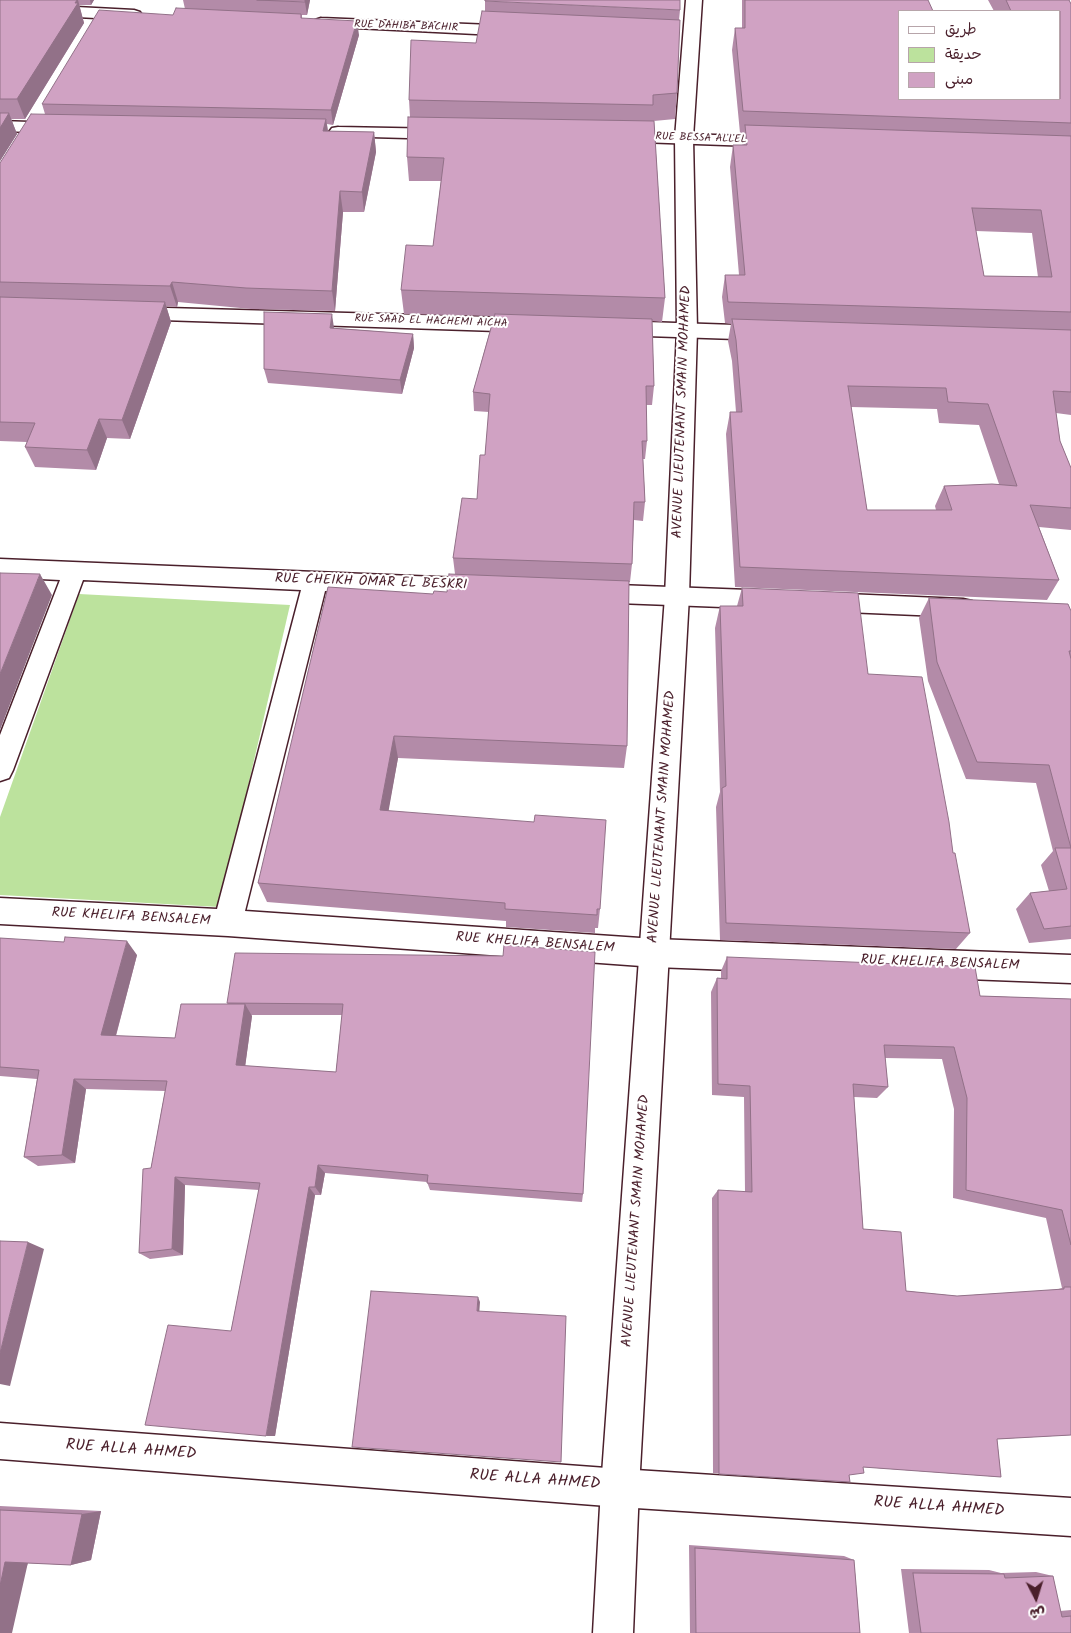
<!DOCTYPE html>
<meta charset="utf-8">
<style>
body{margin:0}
#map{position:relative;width:1071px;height:1633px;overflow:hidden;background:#fff;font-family:Kalam,"Playpen Sans Arabic",sans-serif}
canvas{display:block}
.legend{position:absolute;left:898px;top:10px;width:162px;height:90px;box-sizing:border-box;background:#fff;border:1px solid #b7a5aa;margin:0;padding:6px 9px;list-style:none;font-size:15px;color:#4a1f2b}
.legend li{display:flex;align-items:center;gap:10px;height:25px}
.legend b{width:25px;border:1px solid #b7a5aa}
.north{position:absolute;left:1011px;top:1573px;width:50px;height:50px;-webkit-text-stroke:4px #fff;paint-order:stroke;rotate:175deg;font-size:14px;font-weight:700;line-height:20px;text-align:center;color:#4a1f2b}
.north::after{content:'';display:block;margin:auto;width:18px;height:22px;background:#4a1f2b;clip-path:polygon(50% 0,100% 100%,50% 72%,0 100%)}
</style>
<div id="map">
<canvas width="1071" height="1633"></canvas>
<ul class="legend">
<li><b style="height:6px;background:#fff"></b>طريق</li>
<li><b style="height:14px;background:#bce29d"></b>حديقة</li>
<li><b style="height:14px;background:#d0a2c3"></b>مبنى</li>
</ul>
<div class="north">ش</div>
</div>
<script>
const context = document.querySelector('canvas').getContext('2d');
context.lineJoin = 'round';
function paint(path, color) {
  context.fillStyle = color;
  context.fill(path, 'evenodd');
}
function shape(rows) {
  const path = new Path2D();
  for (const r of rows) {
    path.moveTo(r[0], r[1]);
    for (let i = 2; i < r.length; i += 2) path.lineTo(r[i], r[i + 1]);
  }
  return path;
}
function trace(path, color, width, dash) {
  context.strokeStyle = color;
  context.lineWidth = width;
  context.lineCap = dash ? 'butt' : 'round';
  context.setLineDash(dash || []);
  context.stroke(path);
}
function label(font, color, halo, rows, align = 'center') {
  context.font = font + ' Kalam,sans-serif';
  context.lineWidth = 4;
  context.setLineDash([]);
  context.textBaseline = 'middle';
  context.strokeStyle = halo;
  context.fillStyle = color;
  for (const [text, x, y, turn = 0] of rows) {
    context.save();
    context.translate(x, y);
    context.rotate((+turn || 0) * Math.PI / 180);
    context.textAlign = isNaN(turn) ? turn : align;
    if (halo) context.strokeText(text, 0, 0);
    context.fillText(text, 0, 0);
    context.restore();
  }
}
const green = shape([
 [79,594,290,605,220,907,0,895,0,817]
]);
const minor = shape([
 [0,3,134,10,140,12,142,15,140,18,134,20,0,13,0,3],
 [321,18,516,26,522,28,524,31,522,34,516,36,315,26,313,23,315,20,321,18],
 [0,121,60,123,66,124,69,128,66,132,60,133,0,131,0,121],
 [338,127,445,129,451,130,454,134,451,138,445,139,332,136,329,132,332,128,338,127],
 [618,132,780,137,786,138,789,142,786,146,780,147,612,141,609,137,612,133,618,132],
 [131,307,528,318,535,320,538,325,535,330,528,332,131,319,124,318,121,313,124,308,131,307],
 [616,321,766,326,773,328,776,333,773,338,766,340,616,335,609,333,606,328,609,323,616,321],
 [0,559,486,579,495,581,498,588,495,595,486,597,325,591,245,911,655,939,1071,955,1071,983,655,967,228,936,0,924,0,898,217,909,301,590,83,580,13,770,9,778,0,781,0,735,60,580,0,577,0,559],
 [591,584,775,591,784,593,787,600,784,607,775,609,591,602,582,600,579,593,582,586,591,584],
 [823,593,963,599,972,601,975,608,972,615,963,617,823,611,814,609,811,602,814,595,823,593],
 [0,1423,620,1469,1071,1498,1071,1536,620,1507,0,1459,0,1423]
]);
const major = shape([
 [686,0,702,0,693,138,697,330,689,596,639,1488,633,1633,593,1633,601,1488,665,596,677,330,675,138,686,0]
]);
const wall = shape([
 [0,0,94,0,91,5,79,5,84,23,25,119,11,119,17,134,0,161],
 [183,0,310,0,307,15,302,15,302,18,359,35,333,125,327,124,328,131,374,132,376,152,364,212,343,212,335,311,251,309,178,302,177,307,166,306,171,322,130,439,107,438,96,470,35,467,25,447,27,442,0,441,0,163,45,114,42,104,173,15,185,9],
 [742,0,928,0,900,99,1060,99,1060,11,994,11,988,0,1069,0,1071,4,1071,415,1056,413,1060,441,1071,468,1071,530,1039,527,1059,580,1047,600,735,587,726,434,730,412,736,412,732,361,728,341,731,324,725,323,722,297,725,275,739,275,730,167,733,145,742,145,743,133,740,133,732,50,735,28,742,28],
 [976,231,1032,233,1038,277,984,276],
 [851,407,937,409,939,423,979,425,999,484,944,486,935,506,936,510,867,510],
 [485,1,680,10,679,20,677,93,675,119,654,121,665,298,662,322,652,321,654,386,652,405,646,405,647,441,645,459,643,459,645,502,643,521,634,520,632,564,630,582,629,582,627,746,624,768,398,758,388,811,600,909,598,928,595,928,595,933,506,927,506,921,267,902,258,883,433,594,447,592,455,574,453,558,477,499,485,455,489,412,474,411,473,392,494,316,404,314,401,290,433,246,441,181,409,181,407,157,410,117,409,100,476,43,485,11],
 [334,328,413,334,414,348,402,394,268,383,264,369],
 [742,588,868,674,953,853,970,933,956,949,720,940,716,807,720,792,715,628,720,606,737,606],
 [929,598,1071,611,1071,939,1029,943,1016,909,1030,893,1049,891,1041,865,1053,851,1036,783,966,779,928,681,919,618],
 [0,938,137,955,116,1036,175,1038,228,1004,227,1003,503,956,583,1194,582,1202,430,1190,427,1182,325,1173,321,1195,315,1195,275,1436,231,1331,259,1190,185,1185,183,1255,150,1259,139,1253,151,1168,165,1091,86,1089,75,1163,38,1166,24,1157,37,1079,0,1076],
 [251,1015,342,1015,336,1072,245,1066,252,1016],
 [727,957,980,996,1071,999,1071,1435,997,1439,1001,1477,863,1467,849,1475,850,1482,713,1473,712,1198,718,1190,745,1192,744,1097,712,1095,711,992,717,978,721,978,721,971],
 [885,1058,942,1059,954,1109,953,1198,1046,1218,1062,1288,1055,1290,957,1296,906,1291,863,1229,854,1097,877,1098,888,1087],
 [0,1506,101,1511,91,1560,71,1565,28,1563,0,1633],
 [689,1545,844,1556,854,1560,860,1633,690,1633],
 [901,1569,989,1570,1001,1573,1036,1572,1053,1576,1060,1611,1071,1610,1071,1633,909,1633]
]);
const shadedWall = shape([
 [77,0,78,0,84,23,25,119,17,99],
 [90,0,94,0,91,5],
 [305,0,310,0,307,15,305,2],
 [357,21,359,35,333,125,331,110],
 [9,113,17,134,0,161,0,128],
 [326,119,329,139,323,131],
 [374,132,376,152,364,212,362,192],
 [340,191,343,212,335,311,332,291],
 [172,282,178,302,177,307,170,286],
 [165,302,171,322,130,439,122,420],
 [332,314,334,328,333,342,330,328],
 [413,334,414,348,402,394,400,380],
 [99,419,107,438,96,470,87,450],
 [40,574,52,595,0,730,0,674],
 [394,736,398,758,385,831,380,810],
 [127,941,137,955,113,1046,101,1035],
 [245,1004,252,1016,244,1075,236,1065],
 [74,1079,86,1089,75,1163,62,1155],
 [318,1165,325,1173,321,1195,315,1187],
 [175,1177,185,1185,183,1255,172,1249],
 [309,1187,315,1195,275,1436,266,1436],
 [28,1242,44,1249,10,1386,0,1384,0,1353],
 [478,1297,480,1302,479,1316,477,1311],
 [101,1511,91,1560,71,1565,82,1514],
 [29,1558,12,1633,0,1633,0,1586,5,1562]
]);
const building = shape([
 [0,0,77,0,75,3,78,3,17,99,0,99,0,0],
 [257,0,305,0,305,2,257,0],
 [485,0,680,0,680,10,485,1,485,0],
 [745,0,928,0,933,11,900,11,900,99,1060,99,1060,11,1011,11,1006,0,1069,0,1071,4,1071,123,743,111,735,28,745,28,745,0],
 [176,8,301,14,301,18,357,21,331,110,42,104,99,10,173,15,176,8],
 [482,11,680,20,677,93,653,95,653,105,409,100,411,40,476,43,482,11],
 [0,113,9,113,0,128,0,113],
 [31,114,326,119,323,131,374,132,362,192,340,191,332,291,246,288,172,282,170,286,0,282,0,163,31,114],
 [408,117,654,121,665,298,401,290,406,245,433,246,444,158,407,157,408,117],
 [745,125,1071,136,1071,312,728,302,725,275,745,275,733,145,747,145,745,125],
 [972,208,1041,210,1052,277,984,276,972,208],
 [0,297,165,302,122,420,99,419,87,450,25,447,35,423,0,422,0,297],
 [264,312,332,314,330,328,413,334,400,380,264,369,264,312],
 [495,314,652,319,654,386,646,386,647,441,642,441,645,502,634,502,632,564,453,558,462,498,477,499,480,455,485,455,490,394,473,392,495,314],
 [732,319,1071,330,1071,392,1053,391,1060,441,1071,468,1071,508,1030,505,1059,580,740,567,730,412,742,412,736,340,732,319],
 [848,386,946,388,948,402,988,404,1017,486,992,484,944,486,952,510,867,510,848,386],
 [0,573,40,574,0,674,0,573],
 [449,574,629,581,627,746,394,736,380,810,534,822,535,815,606,820,600,909,597,909,597,915,505,909,505,903,258,883,328,587,433,594,434,591,447,592,449,574],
 [742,588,858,593,868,674,922,677,949,822,953,853,955,853,970,933,726,923,722,788,726,786,720,606,743,606,742,588],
 [929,598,1068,604,1071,611,1071,651,1069,651,1071,659,1071,926,1044,929,1030,893,1067,889,1055,848,1071,848,1049,765,977,762,937,662,929,598],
 [65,937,127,941,101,1035,175,1038,181,1004,245,1004,236,1065,336,1072,343,1004,227,1003,235,953,503,956,504,945,595,952,583,1194,427,1183,428,1175,318,1165,315,1187,309,1187,266,1436,145,1425,168,1325,231,1331,260,1183,175,1177,172,1249,139,1253,143,1169,151,1168,167,1081,74,1079,62,1155,24,1157,39,1070,0,1067,0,938,64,942,65,937],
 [727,957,975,967,980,996,1071,999,1071,1245,1062,1210,966,1190,967,1098,954,1047,884,1045,888,1087,853,1084,863,1229,901,1232,906,1291,957,1296,1064,1289,1064,1287,1071,1287,1071,1435,997,1439,1001,1477,863,1467,864,1473,849,1475,850,1482,719,1474,718,1190,752,1192,750,1086,718,1084,717,978,727,979,727,957],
 [0,1241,28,1242,0,1353,0,1241],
 [371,1291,478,1297,477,1311,566,1316,561,1462,352,1447,371,1291],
 [0,1510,82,1514,71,1565,5,1562,0,1586,0,1510],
 [695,1548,854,1560,860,1633,696,1633,695,1548],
 [913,1573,1004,1574,1005,1578,1053,1576,1062,1617,1071,1616,1071,1633,921,1633,913,1573]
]);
const farStreetnames = [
 ["RUE DAHIBA BACHIR",406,27,2],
 ["RUE BESSA ALLEL",701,139,2],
 ["RUE SAAD EL HACHEMI AICHA",431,322,2]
];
const streetNames = [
 ["AVENUE LIEUTENANT SMAIN MOHAMED",683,412,-88],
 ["RUE CHEIKH OMAR EL BESKRI",371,583,2],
 ["AVENUE LIEUTENANT SMAIN MOHAMED",663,817,-86],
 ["RUE KHELIFA BENSALEM",131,918,3],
 ["RUE KHELIFA BENSALEM",535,944,4],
 ["RUE KHELIFA BENSALEM",940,964,2],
 ["AVENUE LIEUTENANT SMAIN MOHAMED",637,1221,-86]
];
const nearStreetnames = [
 ["RUE ALLA AHMED",131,1451,4],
 ["RUE ALLA AHMED",535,1481,4],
 ["RUE ALLA AHMED",939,1508,4]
];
paint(green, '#bce29d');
trace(minor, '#4a1f2b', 3);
trace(major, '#4a1f2b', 3);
paint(minor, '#fff');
paint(major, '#fff');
paint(wall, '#b38ba8');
paint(shadedWall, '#927188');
paint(building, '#d0a2c3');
trace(building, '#927188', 1);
label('11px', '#4a1f2b', '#fff', farStreetnames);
label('14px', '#4a1f2b', '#fff', streetNames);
label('16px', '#4a1f2b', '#fff', nearStreetnames);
</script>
